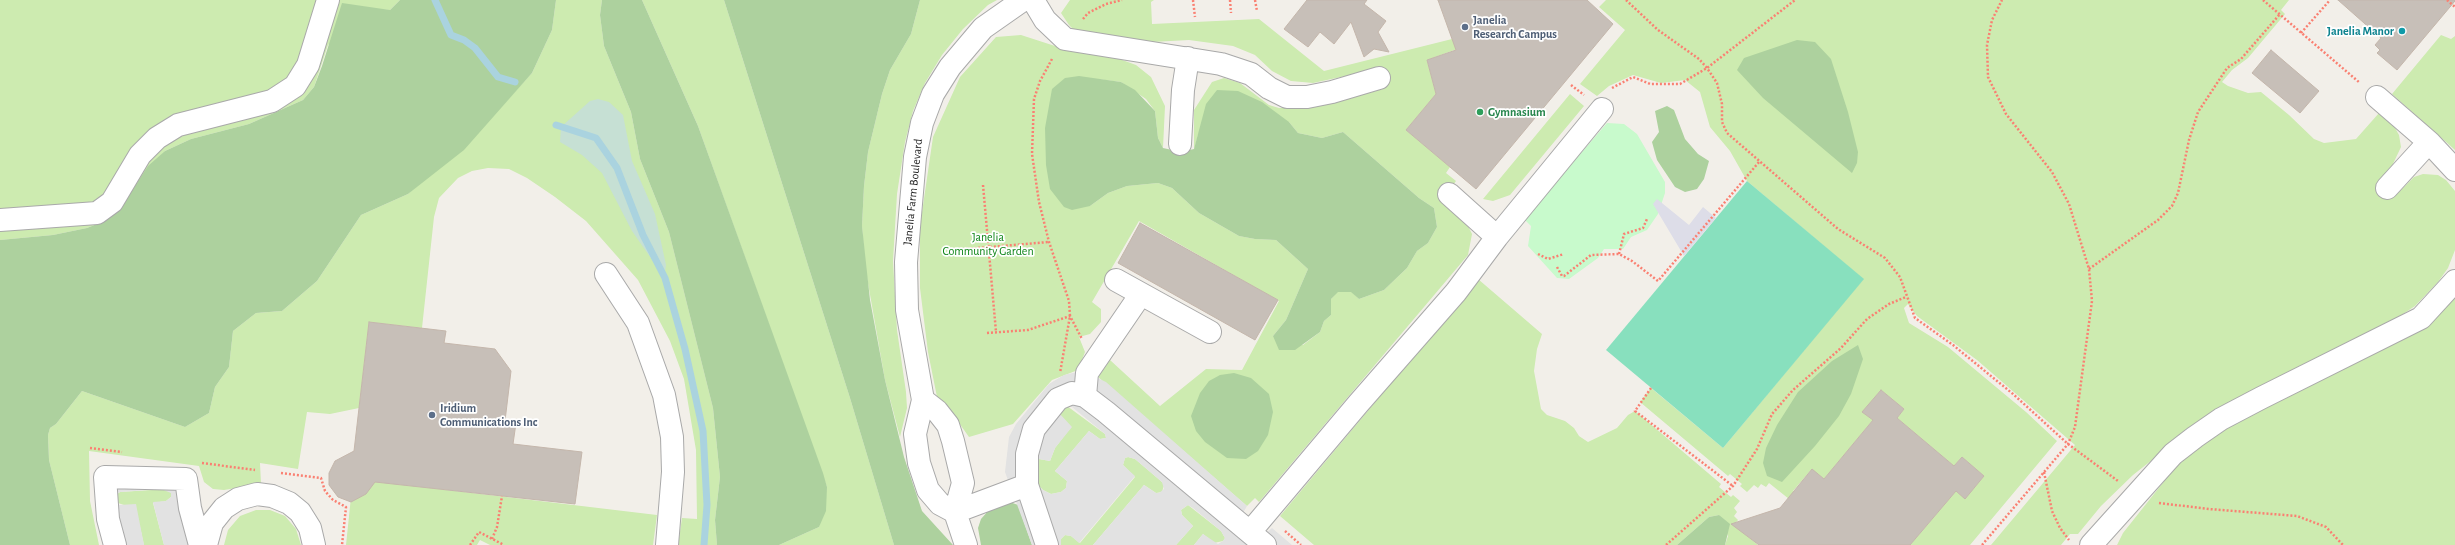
<!DOCTYPE html>
<style>
body{margin:0}
canvas{display:block;background:#f2efe9}
</style>
<canvas width="2455" height="545"></canvas>
<script>
const context = document.querySelector('canvas').getContext('2d');
context.lineJoin = 'round';
function paint(path, color) {
  context.fillStyle = color;
  context.fill(path, 'evenodd');
}
function shape(rows) {
  const path = new Path2D();
  for (const r of rows) {
    path.moveTo(r[0], r[1]);
    for (let i = 2; i < r.length; i += 2) path.lineTo(r[i], r[i + 1]);
  }
  return path;
}
function trace(path, color, width, dash) {
  context.strokeStyle = color;
  context.lineWidth = width;
  context.lineCap = dash ? 'butt' : 'round';
  context.setLineDash(dash || []);
  context.stroke(path);
}
function label(font, color, halo, rows, align = 'center') {
  context.font = font + ' "Alegreya Sans",sans-serif';
  context.lineWidth = 3.5;
  context.setLineDash([]);
  context.textBaseline = 'middle';
  context.strokeStyle = halo;
  context.fillStyle = color;
  for (const [text, x, y, turn = 0] of rows) {
    context.save();
    context.translate(x, y);
    context.rotate((+turn || 0) * Math.PI / 180);
    context.textAlign = isNaN(turn) ? turn : align;
    if (halo) context.strokeText(text, 0, 0);
    context.fillText(text, 0, 0);
    context.restore();
  }
}
const grass = shape([
 [0,0,400,0,390,10,369,9,328,45,314,87,303,100,249,124,191,139,165,151,122,206,107,220,87,228,53,235,0,240],
 [556,0,602,0,600,15,604,46,631,112,640,159,669,232,713,408,720,477,715,520,717,545,678,545,682,518,697,519,696,450,684,379,670,341,638,280,586,221,555,197,527,178,509,169,488,168,472,171,458,178,439,198,434,217,422,328,369,322,359,408,330,414,307,412,298,469,260,463,261,484,224,490,213,489,204,482,199,466,89,451,90,501,99,545,70,545,49,460,48,435,50,428,56,424,82,391,185,427,209,413,215,387,229,367,233,331,256,313,282,311,317,281,361,215,408,194,498,110,532,73,552,30],
 [642,0,724,0,850,398,894,545,779,545,819,527,827,487,698,126],
 [920,0,997,0,988,5,963,29,942,55,925,83,913,111,905,142,897,194,893,261,897,330,906,392,907,408,900,437,885,380,865,266,862,226,864,186,868,152,882,94,890,70,911,34],
 [1070,0,1154,0,1151,2,1152,24,1259,19,1324,71,1452,39,1503,19,1479,41,1427,60,1436,94,1406,130,1450,167,1446,173,1456,181,1441,202,1468,226,1472,234,1468,255,1259,502,1255,498,1247,506,1098,377,1110,360,1160,406,1206,369,1242,370,1279,301,1139,221,1092,302,1101,309,1101,322,1090,334,1079,337,1085,352,1078,370,1052,380,1013,424,969,437,952,413,937,397,928,352,920,288,920,226,933,137,960,77,996,37,1021,35,1055,46,1114,57,1136,65,1151,77,1165,106,1163,148,1158,138,1155,111,1146,99,1121,82,1097,79,1090,206,1108,193,1127,186,1158,183,1172,188,1199,213,1239,236,1255,239,1276,240,1308,269,1286,320,1273,336,1303,345,1320,332,1324,321,1331,315,1331,299,1338,291,1352,292,1359,299,1384,290,1407,268,1417,251,1428,243,1437,227,1434,208,1419,198,1343,132,1322,138,1298,133,1289,122,1198,135,1194,150,1194,110,1212,82,1224,78,1240,83,1269,105,1279,108,1300,108,1320,106,1383,89,1378,69,1313,83,1291,81,1272,71,1255,55,1233,46,1189,40,1152,42,1076,32,1069,25,1061,13],
 [1606,0,2289,0,2281,10,2285,14,2248,58,2232,70,2222,82,2228,86,2248,93,2261,92,2289,115,2314,139,2324,143,2356,139,2379,113,2394,126,2399,135,2401,147,2392,166,2378,182,2395,196,2414,177,2423,174,2438,175,2446,180,2455,191,2455,250,2448,268,2438,282,2415,306,2400,316,2218,408,2133,475,2101,506,2078,534,2070,534,2061,545,1991,545,2075,445,1977,360,1917,316,1908,304,1904,308,1909,323,1948,347,2026,412,2057,441,1970,545,1910,545,1956,491,1965,498,1984,476,1962,457,1954,466,1897,418,1904,409,1881,390,1863,412,1873,420,1824,479,1811,470,1793,491,1799,496,1794,503,1769,483,1766,487,1761,484,1758,488,1754,485,1747,492,1740,486,1742,484,1730,474,1728,476,1640,402,1651,388,1723,448,1863,279,1747,181,1730,151,1710,127,1700,92,1685,80,1661,83,1633,75,1609,86,1597,96,1580,84,1625,30,1599,7],
 [2441,35,2451,39,2455,36,2455,150,2392,94],
 [1570,94,1584,106,1510,195,1493,201,1483,199],
 [1478,279,1542,334,1537,349,1534,371,1541,409,1547,415,1565,421,1574,428,1579,436,1588,442,1617,428,1628,415,1635,411,1721,484,1719,487,1731,497,1733,495,1740,501,1734,508,1737,512,1734,516,1738,520,1734,525,1758,545,1725,545,1728,536,1719,515,1709,517,1677,545,1314,545,1280,516],
 [2455,296,2455,545,2117,545,2123,533,2181,460,2235,423,2426,326,2438,316],
 [1067,406,1105,434,1106,438,1100,439,1089,431,1055,471,1067,481,1066,488,1061,492,1051,494,1043,490,1038,485,1033,465,1039,459,1050,461,1055,448,1071,427,1059,414,1061,410],
 [1128,457,1135,459,1162,482,1164,485,1162,492,1156,493,1144,485,1093,545,1061,545,1061,539,1065,535,1071,536,1080,543,1135,477,1123,465,1125,458],
 [372,481,657,515,653,545,490,545,480,540,477,545,346,545,351,497],
 [167,489,171,493,171,497,166,501,153,503,164,545,144,545,140,527,124,505,115,502,117,494,120,492],
 [1188,505,1221,531,1225,538,1223,541,1214,543,1203,534,1194,545,1176,545,1193,526,1182,515,1181,510],
 [256,510,270,510,285,516,296,529,301,545,224,545,228,530,240,516]
]);
const forest = shape([
 [400,0,556,0,552,30,532,73,464,150,408,194,361,215,317,281,282,311,256,313,233,331,229,367,215,387,209,413,185,427,82,391,56,424,50,428,48,435,49,460,70,545,0,545,0,240,53,235,87,228,107,220,122,206,148,166,165,151,191,139,249,124,303,100,314,87,322,66,342,3,390,10],
 [602,0,642,0,698,126,823,473,827,487,826,511,819,527,779,545,717,545,715,520,720,477,713,408,669,232,640,159,631,112,604,46,600,15],
 [724,0,920,0,911,34,890,70,882,94,868,152,864,186,862,226,870,300,885,380,904,457,922,511,953,545,894,545,850,398],
 [1797,40,1815,42,1831,59,1848,112,1858,152,1857,163,1852,173,1763,98,1737,70,1744,58],
 [1079,76,1121,82,1135,90,1155,111,1158,138,1163,148,1181,152,1194,149,1206,104,1217,90,1238,91,1262,102,1289,122,1298,133,1322,138,1343,132,1419,198,1434,208,1437,227,1428,243,1417,251,1407,268,1384,290,1359,299,1351,292,1338,292,1331,299,1331,315,1324,321,1320,332,1295,350,1279,350,1273,336,1286,320,1308,269,1276,240,1255,239,1239,236,1199,213,1172,188,1158,183,1127,186,1108,193,1090,206,1072,210,1064,207,1050,189,1046,165,1045,128,1052,89,1065,78],
 [1667,106,1674,110,1685,139,1698,154,1709,161,1704,179,1697,189,1685,192,1675,187,1657,160,1652,142,1659,132,1655,111],
 [1858,345,1863,359,1851,394,1839,416,1815,446,1782,482,1767,476,1763,463,1766,448,1777,425,1798,392,1832,361],
 [1234,373,1251,378,1269,394,1273,412,1268,435,1258,451,1246,459,1227,458,1205,442,1196,431,1191,416,1200,393,1209,381,1220,375],
 [1010,502,1018,505,1032,545,981,545,978,528,981,519,989,510],
 [1719,515,1730,524,1725,545,1677,545,1709,517]
]);
const wetland = shape([
 [598,99,609,102,623,115,632,161,655,214,666,265,665,272,655,264,632,231,602,173,582,155,560,142,561,127,590,101]
]);
const park = shape([
 [1607,123,1624,124,1637,134,1665,182,1665,193,1658,214,1647,230,1631,237,1623,249,1604,249,1598,258,1569,279,1557,278,1528,246,1531,226,1524,219]
]);
const pitch = shape([
 [1747,181,1864,279,1723,448,1606,350]
]);
const parking = shape([
 [1077,372,1089,374,1106,382,1247,506,1243,513,1266,533,1272,528,1292,545,1194,545,1203,534,1218,544,1223,541,1225,538,1221,531,1193,508,1188,505,1181,510,1182,515,1193,526,1176,545,1093,545,1144,485,1156,493,1159,493,1164,489,1162,482,1135,459,1128,457,1125,458,1123,465,1135,476,1079,543,1071,536,1065,535,1061,539,1061,545,1032,545,1005,472,1009,437,1016,424,1049,384,1064,375],
 [1067,406,1072,407,1105,434,1106,438,1100,439,1089,431,1055,471,1067,481,1066,488,1061,492,1051,494,1043,490,1038,485,1033,465,1039,459,1050,461,1055,448,1072,427,1060,414,1063,408],
 [105,477,186,479,200,545,164,545,153,502,166,501,171,497,171,493,161,489,120,492,117,494,115,502,119,505,136,504,144,545,115,545]
]);
const plaza = shape([
 [1657,199,1689,225,1703,207,1716,218,1684,256,1653,204]
]);
const stream = shape([
 [435,0,451,35,464,40,475,48,498,77,515,82],
 [556,125,596,138,617,168,643,235,665,278,685,349,703,431,707,505,704,545]
]);
const building = shape([
 [1307,0,1367,0,1364,4,1386,21,1378,32,1389,52,1374,49,1364,57,1351,22,1334,44,1320,32,1308,47,1284,29,1307,0],
 [1438,0,1587,0,1613,24,1476,189,1406,130,1436,94,1427,60,1456,50,1438,0],
 [2338,0,2455,0,2455,1,2397,70,2377,53,2380,50,2375,45,2381,38,2338,0],
 [2271,50,2319,91,2300,113,2252,73,2271,50],
 [1140,223,1278,300,1255,340,1118,263,1140,223],
 [369,322,446,331,444,343,495,349,511,371,505,421,516,423,513,444,582,452,575,504,375,482,366,494,351,502,338,497,329,485,329,473,335,461,354,451,369,322],
 [1881,390,1904,409,1897,418,1954,466,1962,457,1984,476,1965,499,1956,491,1910,545,1759,545,1731,524,1780,508,1812,469,1824,479,1873,420,1862,412,1881,390]
]);
const path = shape([
 [1193,0,1195,17],
 [1230,0,1231,13],
 [1255,0,1257,11],
 [1626,0,1658,30,1699,59,1707,68,1717,83,1722,104,1722,122,1727,133,1838,229,1885,258,1900,277,1915,318,1953,345,2013,394,2068,444,2118,481],
 [2263,0,2360,83],
 [2447,0,2455,7],
 [1083,19,1088,13,1106,4,1122,0],
 [2301,33,2330,0],
 [1052,59,1040,81,1034,99,1032,154,1039,202,1049,242,1069,301,1070,316,1060,373],
 [1571,85,1584,95],
 [1612,88,1633,77,1650,84,1680,84,1707,68,1795,0],
 [983,185,996,332],
 [954,250,1049,242],
 [1538,254,1548,259,1564,254],
 [1619,254,1624,234,1643,228,1647,219],
 [1557,267,1562,276,1564,276,1591,255,1619,254,1632,261,1658,281,1759,162],
 [2089,269,2158,220,2172,206,2178,193,2189,140,2198,112,2227,68,2241,59,2280,14],
 [987,333,1028,330,1070,316,1082,339],
 [1651,388,1635,411,1733,486],
 [90,448,122,452],
 [202,463,255,470],
 [2044,472,2052,511,2060,528,2069,540],
 [281,473,321,478,325,491,333,500,346,507,342,545],
 [2159,503,2209,509,2297,516,2326,527,2343,545],
 [1285,531,1301,545],
 [492,539,497,527,502,496],
 [470,545,479,532,504,545],
 [1666,545,1733,486,1757,449,1772,414,1793,390,1841,348,1867,319,1889,304,1906,297],
 [1982,545,2068,444,2075,427,2092,301,2089,269,2069,204,2052,172,2006,114,1988,77,1987,45,1992,20,2002,0]
]);
const minor = shape([
 [1033,0,1045,20,1065,39,1221,64,1251,74,1269,88,1287,97,1307,97,1332,92,1379,78],
 [2377,97,2429,142,2455,170],
 [1180,144,1183,90,1188,58],
 [2387,188,2429,142],
 [1449,194,1497,237],
 [0,220,97,213,112,202,140,155,157,138,178,125,272,101,295,86,308,65,328,0],
 [606,274,638,323,664,395,672,437,673,472,667,545],
 [1116,280,1210,332],
 [1085,396,1087,373,1141,294],
 [923,400,937,411,948,425,953,441,963,483,955,512,966,545],
 [955,512,940,504,928,490,919,463,915,434,923,400,907,310,906,262,915,157,922,123,933,94,950,67,983,28,1023,0],
 [955,512,1027,485],
 [1250,532,1358,404,1456,292,1497,237,1602,109],
 [115,545,108,519,105,477,186,479,190,508,200,545],
 [206,545,212,523,224,508,238,499,257,494,272,496,289,503,300,512,310,528,314,545],
 [1047,545,1027,485,1027,454,1034,429,1058,399,1072,393,1085,396,1106,412,1265,545],
 [2091,545,2173,454,2195,437,2221,419,2261,398,2421,318,2455,281]
]);
const markers = [
 [1465,27,4,"#5c6f8a"],
 [2402,31,4,"#0f9aa8"],
 [1480,112,4,"#2e9e5b"],
 [432,415,4,"#5c6f8a"]
];
const serviceNames = [
 ["Janelia",1473,20],
 ["Research Campus",1473,34],
 ["Iridium",440,408],
 ["Communications Inc",440,422]
];
const cultureNames = [
 ["Janelia Manor",2394,31]
];
const leisureNames = [
 ["Gymnasium",1488,112]
];
const streetNames = [
 ["Janelia Farm Boulevard",913,192,-84]
];
const parkNames = [
 ["Janelia",988,237],
 ["Community Garden",988,251]
];
paint(grass, '#cdebb0');
paint(forest, '#add19e');
paint(wetland, '#c6e0d4');
paint(park, '#c8facc');
paint(pitch, '#88e0be');
paint(parking, '#e2e2e2');
paint(plaza, '#dddde8');
trace(stream, '#aad3df', 7);
paint(building, '#c7bfb8');
trace(building, '#c4b6ab', 1);
trace(minor, '#a9a9a9', 24);
trace(path, '#fa8072', 2.5, [2, 2]);
trace(minor, '#fff', 22);
for (const [x, y, r, color] of markers) {
  const dot = new Path2D();
  dot.arc(x, y, r, 0, 2 * Math.PI);
  context.fillStyle = color;
  context.fill(dot);
  trace(dot, '#fff', 1.5);
}
label('bold 12px', '#4e5e75', '#fff', serviceNames, 'left');
label('bold 12px', '#0d838f', '#fff', cultureNames, 'right');
label('bold 12px', '#27864d', '#fff', leisureNames, 'left');
label('12px', '#222', '#fff', streetNames);
label('12px', '#0c8416', '#fff', parkNames);
</script>
